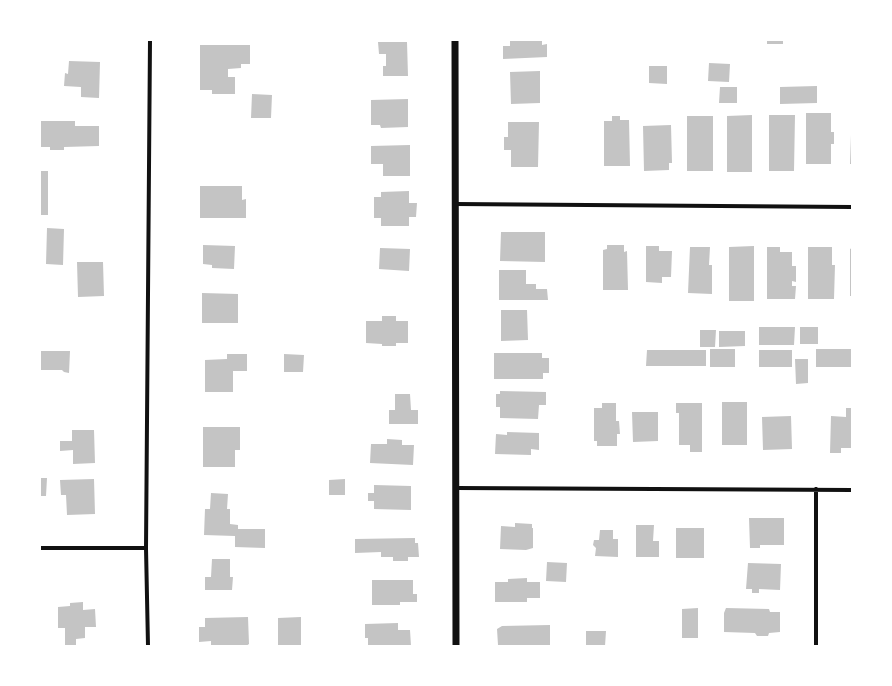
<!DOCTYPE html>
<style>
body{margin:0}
#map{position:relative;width:892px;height:686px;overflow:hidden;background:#fff;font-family:"Source Sans 3",sans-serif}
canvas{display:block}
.frame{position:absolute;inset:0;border:41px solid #fff;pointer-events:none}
</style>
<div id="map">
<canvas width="892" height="686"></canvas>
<div class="frame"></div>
</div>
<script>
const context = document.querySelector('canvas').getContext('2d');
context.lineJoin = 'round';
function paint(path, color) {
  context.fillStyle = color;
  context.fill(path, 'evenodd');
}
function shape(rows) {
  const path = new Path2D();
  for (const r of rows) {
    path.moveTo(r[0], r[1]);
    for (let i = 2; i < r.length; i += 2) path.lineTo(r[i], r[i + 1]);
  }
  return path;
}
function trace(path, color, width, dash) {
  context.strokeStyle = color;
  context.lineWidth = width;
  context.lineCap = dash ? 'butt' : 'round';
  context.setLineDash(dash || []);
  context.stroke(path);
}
const building = shape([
 [510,40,542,40,542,45,547,44,547,57,503,59,503,46,510,46],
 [767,40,783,40,783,44,767,44],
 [378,42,407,42,408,76,383,76,383,66,386,66,386,54,379,54],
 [200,45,250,45,250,64,241,64,241,68,228,69,228,77,235,77,235,94,212,94,212,90,200,90],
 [69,61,100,62,99,98,81,97,81,87,64,86,65,73,68,74],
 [709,63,730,64,729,82,708,81],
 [649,66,667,66,667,84,649,83],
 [540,71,540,103,511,104,510,72],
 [817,86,817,103,780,104,780,87],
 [720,87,737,87,737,103,719,103],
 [252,94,272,95,271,118,251,118],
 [408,99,408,127,381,128,380,125,371,125,371,100],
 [806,113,831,113,831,132,834,132,834,144,831,144,831,164,806,164],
 [752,115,752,172,727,172,727,116],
 [769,115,795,115,794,171,769,171],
 [612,116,620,116,620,120,629,120,630,166,604,166,604,121,612,121],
 [687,116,713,116,713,171,687,171],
 [40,121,75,121,75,126,99,126,99,146,64,147,64,150,50,150,50,147,40,147],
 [508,122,539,122,538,167,511,167,511,150,504,150,504,137,508,137],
 [671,125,672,163,669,163,669,170,644,171,643,126],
 [851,135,852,135,852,164,850,164],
 [410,145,410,176,383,176,383,164,371,164,371,146],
 [40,171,48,171,48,215,40,215],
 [200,186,242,186,242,200,246,199,246,218,200,218],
 [409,191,409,203,417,203,416,217,409,217,409,226,381,226,381,218,374,218,374,197,381,197,381,192],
 [47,228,64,229,63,265,46,264],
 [501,232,545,232,545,262,500,261],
 [203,245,235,246,234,269,212,268,212,265,203,264],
 [607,245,624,245,624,252,627,251,628,290,603,290,603,250,607,249],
 [646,246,659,246,659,251,672,251,671,277,662,277,662,283,646,282],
 [754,246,754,301,729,301,729,247],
 [690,247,710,247,709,265,712,265,712,294,688,293],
 [767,247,780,247,780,252,792,252,792,266,796,266,796,282,792,281,792,286,796,286,795,299,767,299],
 [808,247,832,247,832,265,835,265,834,299,808,299],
 [380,248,410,249,409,271,379,269],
 [852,248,852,296,850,296,850,249],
 [77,262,103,262,104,296,78,297],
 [499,270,526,270,526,284,536,284,536,289,547,289,548,300,499,300],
 [202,293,238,294,238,323,202,323],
 [501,310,527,310,528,340,501,341],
 [382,316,396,316,396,321,408,321,408,343,396,343,396,346,382,346,382,344,366,343,366,321,382,321],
 [759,327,795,327,794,345,759,345],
 [800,327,818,327,818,344,800,344],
 [700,330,716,330,715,347,700,347],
 [719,331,745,331,745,346,719,347],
 [710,349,735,349,735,367,710,367],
 [816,349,852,349,852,367,816,367],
 [647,350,706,350,706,366,646,366],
 [759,350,792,350,792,367,759,367],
 [40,351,70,351,69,373,64,372,62,370,40,370],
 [494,353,542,353,542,358,549,358,549,373,543,373,543,379,494,379],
 [227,354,247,354,247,371,233,371,233,392,205,392,205,360,227,359],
 [284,354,304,355,303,372,284,372],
 [795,359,808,359,808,383,796,384],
 [500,391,546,392,546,405,539,405,538,419,500,418,500,407,496,407,496,394,500,394],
 [395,394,410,394,411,410,418,410,418,424,389,424,389,410,395,410],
 [722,402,747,402,747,445,722,445],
 [602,403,616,403,616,421,619,421,620,434,617,434,617,446,597,446,597,441,594,441,594,408,602,408],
 [676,403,702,403,702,452,690,452,690,445,679,445,679,413,676,413],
 [846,408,852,408,852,448,841,448,841,453,830,453,831,416,846,417],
 [632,412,658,412,658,441,633,442],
 [791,416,792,449,763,450,762,417],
 [203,427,240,427,240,450,235,450,235,467,203,467],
 [72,430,94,430,95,463,73,464,73,450,60,451,60,441,72,441],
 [507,432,539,433,539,450,531,449,531,455,495,454,496,434,507,435],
 [387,439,402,440,402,445,414,445,413,465,370,463,371,444,387,444],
 [40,478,47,478,46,496,40,496],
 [94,479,95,514,67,515,66,495,61,495,60,480],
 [345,479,345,495,329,495,329,480],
 [374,485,411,486,411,510,374,509,374,501,368,501,368,493,374,493],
 [211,493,228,494,227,509,230,509,230,524,238,525,238,529,265,529,265,548,235,547,235,536,204,535,205,509,210,509],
 [749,518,784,518,784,545,760,545,760,548,750,548],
 [515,523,532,524,532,528,533,528,533,548,526,550,500,549,501,526,515,527],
 [636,525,654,525,653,541,659,541,659,557,636,557],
 [676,528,704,528,704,558,676,558],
 [600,530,613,530,613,539,618,539,618,557,595,556,596,548,593,545,594,540,599,540],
 [415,538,415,543,418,543,419,557,408,557,408,561,393,561,393,557,381,557,381,552,355,553,355,539],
 [212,559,230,559,230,577,233,577,232,590,205,590,205,577,211,577],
 [547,562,567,563,566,582,546,581],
 [748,563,781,564,780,590,759,589,759,593,752,593,752,589,746,589],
 [527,578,527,582,540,582,540,598,527,598,527,602,495,602,495,582,508,582,508,579],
 [372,580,413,580,413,594,417,594,417,602,400,602,400,605,372,605],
 [83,602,83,610,95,609,96,627,85,627,85,638,76,639,76,646,65,646,65,628,58,628,58,607,70,606,70,603],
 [698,608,698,638,682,638,682,609],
 [726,608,769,609,770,612,780,612,780,632,769,633,768,636,757,636,755,633,724,632,724,613],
 [248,617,249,644,246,646,211,645,211,641,199,642,199,627,205,627,205,618],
 [301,617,301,646,278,646,278,618],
 [398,623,398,630,410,630,411,646,368,646,368,638,365,638,365,624],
 [550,625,550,646,501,646,501,645,498,645,497,629,502,626],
 [586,631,606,631,605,646,586,646]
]);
const minor = shape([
 [455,204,852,207],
 [456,488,852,490],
 [40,548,146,548],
 [148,646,146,548,150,40],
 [816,646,816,489]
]);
const tertiary = shape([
 [455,40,456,646]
]);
paint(building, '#c4c4c4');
trace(minor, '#111', 4);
trace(tertiary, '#111', 7);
</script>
